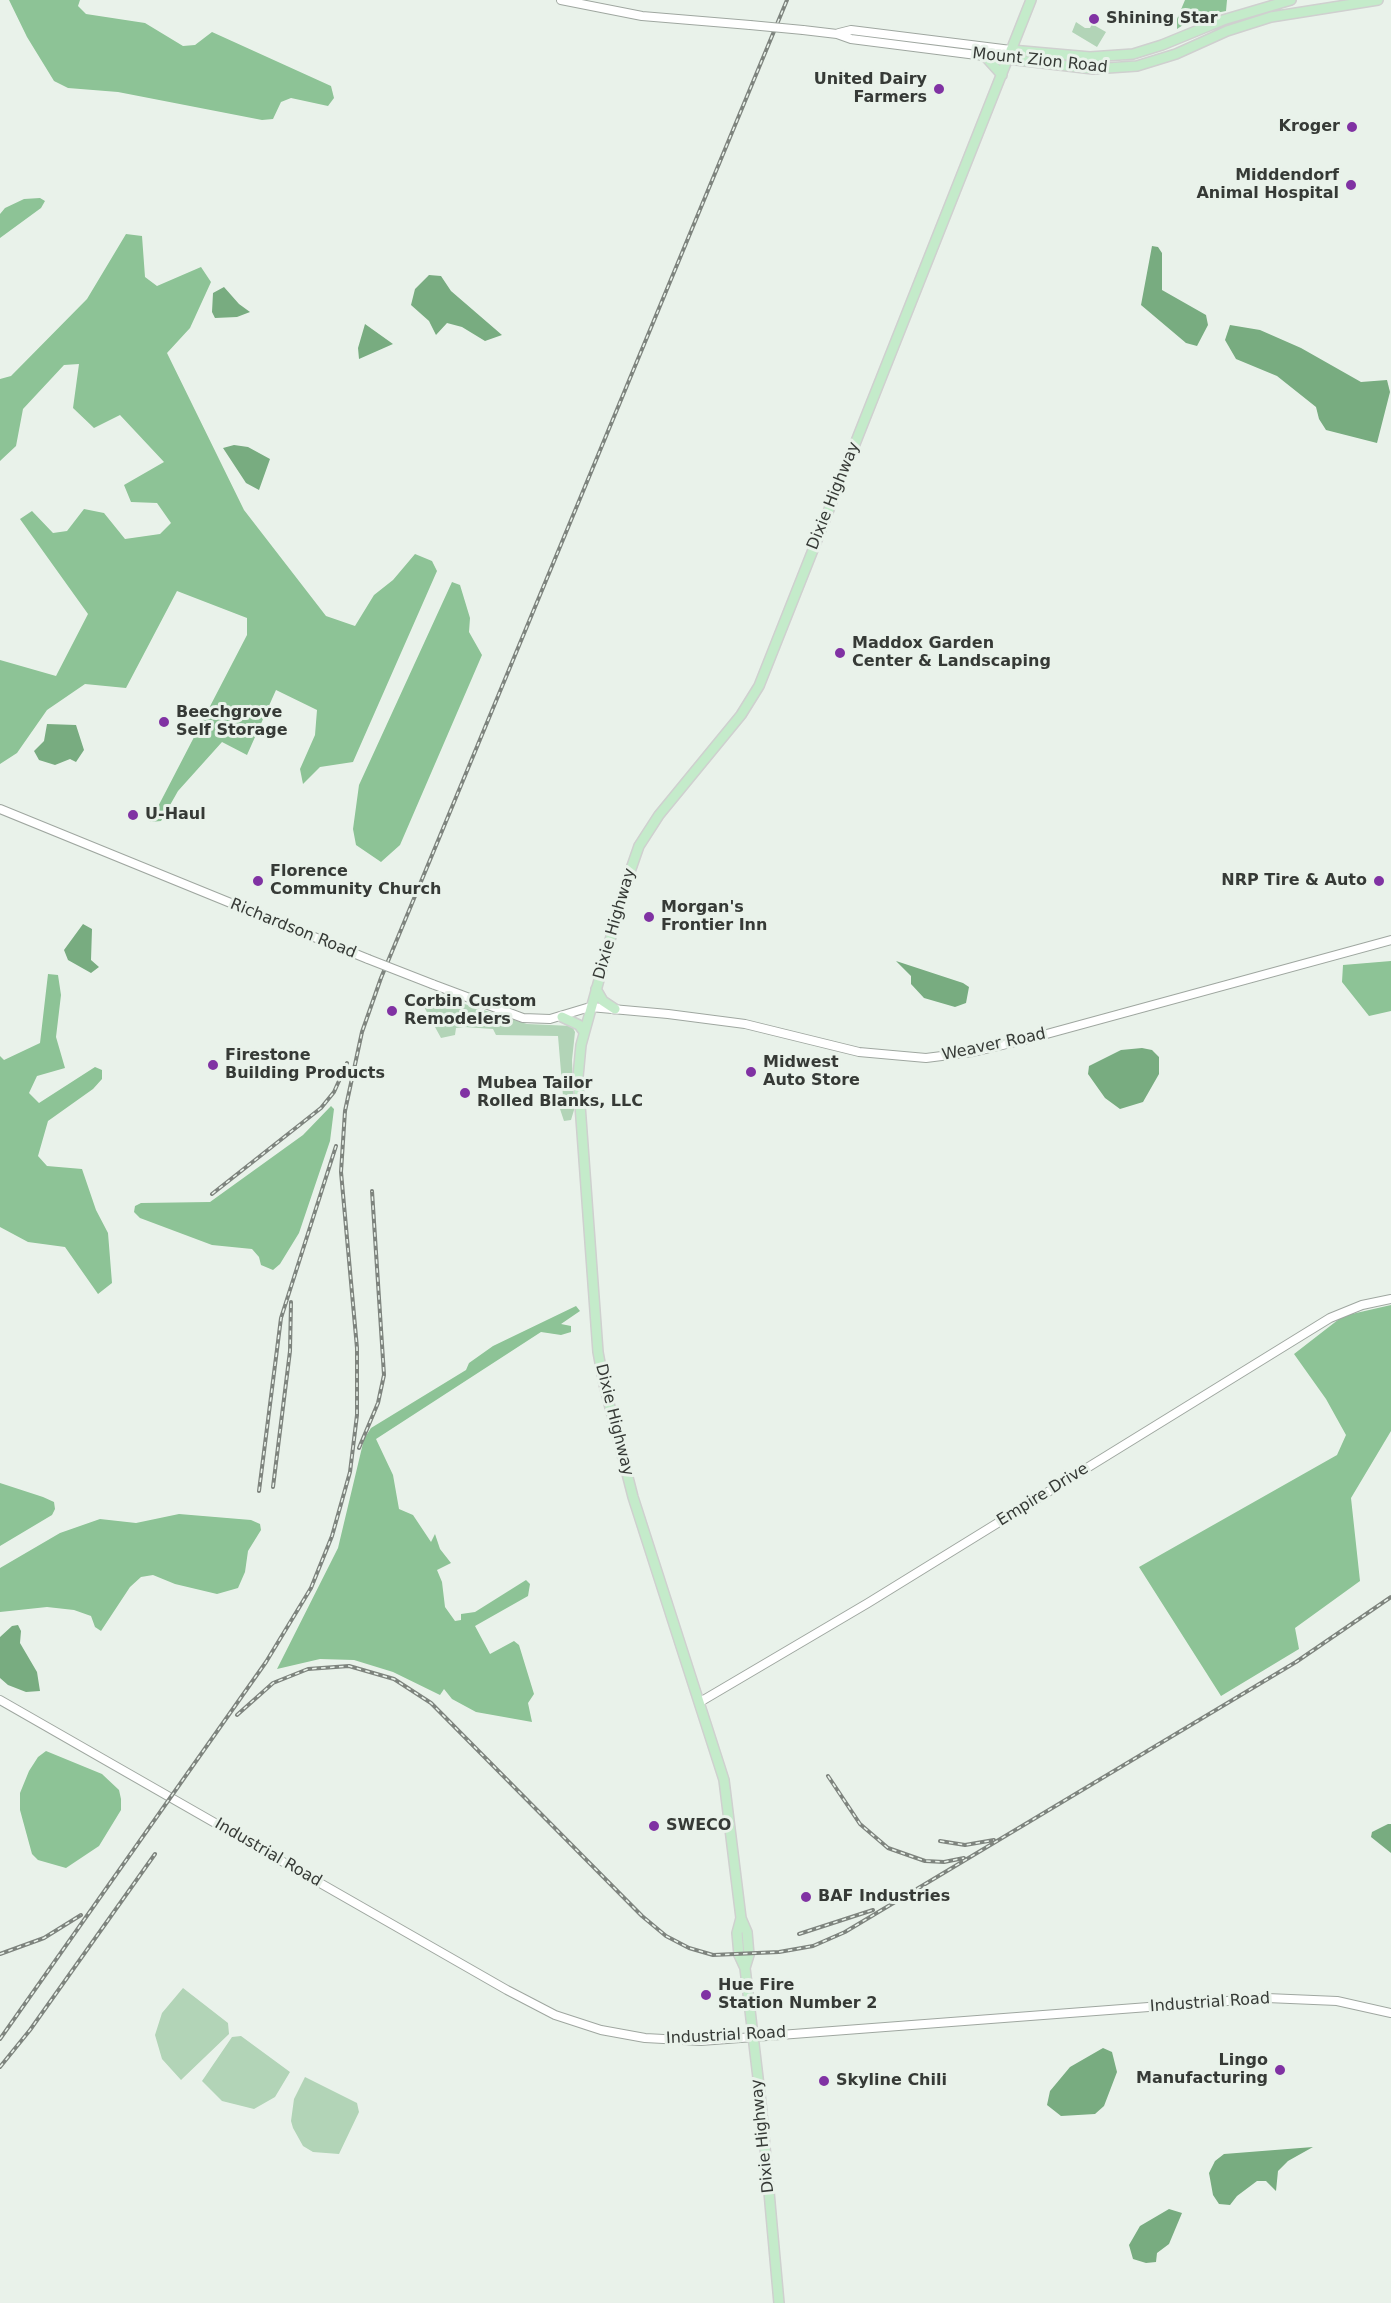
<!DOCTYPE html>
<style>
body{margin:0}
canvas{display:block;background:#e9f2ea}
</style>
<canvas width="1391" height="2303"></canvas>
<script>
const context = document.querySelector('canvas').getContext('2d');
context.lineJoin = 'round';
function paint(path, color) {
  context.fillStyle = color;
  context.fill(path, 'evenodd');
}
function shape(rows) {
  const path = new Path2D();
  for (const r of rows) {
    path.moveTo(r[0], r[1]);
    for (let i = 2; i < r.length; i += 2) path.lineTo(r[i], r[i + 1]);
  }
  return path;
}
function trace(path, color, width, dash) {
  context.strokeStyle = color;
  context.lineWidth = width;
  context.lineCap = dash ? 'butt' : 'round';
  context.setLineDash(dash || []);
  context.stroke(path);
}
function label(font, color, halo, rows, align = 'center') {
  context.font = font + ' "DejaVu Sans",sans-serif';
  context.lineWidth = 6;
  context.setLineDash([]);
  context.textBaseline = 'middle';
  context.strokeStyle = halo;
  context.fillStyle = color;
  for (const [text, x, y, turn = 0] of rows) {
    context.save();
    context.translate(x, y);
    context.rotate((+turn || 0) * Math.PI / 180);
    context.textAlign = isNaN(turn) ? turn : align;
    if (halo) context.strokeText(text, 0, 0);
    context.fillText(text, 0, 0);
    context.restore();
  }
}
const green = shape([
 [1076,22,1085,28,1090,28,1092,24,1106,32,1097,47,1072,32],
 [446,998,527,1024,572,1026,575,1032,572,1060,574,1110,571,1120,564,1121,560,1109,564,1108,558,1036,496,1035,493,1029,464,1027,456,1028,455,1035,441,1038,423,1005,425,1001],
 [183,1988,228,2023,229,2034,181,2080,162,2059,155,2035,162,2013],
 [241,2036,290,2072,275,2097,254,2109,222,2101,202,2081,232,2037],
 [305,2077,357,2103,359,2112,339,2154,313,2152,303,2146,293,2128,291,2121,294,2099]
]);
const forest = shape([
 [9,0,80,0,78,6,86,14,145,23,183,46,195,45,212,32,331,86,334,98,328,106,291,98,281,102,273,119,262,120,118,92,68,88,54,81,27,37],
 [1185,0,1227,0,1226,11,1195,17,1177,29,1177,19],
 [40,198,45,201,41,208,0,238,0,214,5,208,24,199],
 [126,234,142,236,145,277,157,286,201,267,211,282,190,328,167,353,244,510,326,616,355,626,374,595,393,580,415,554,432,561,437,571,353,762,320,767,303,784,300,769,315,735,317,710,276,690,247,755,222,742,178,791,161,821,150,822,247,635,247,618,177,591,126,688,85,684,47,710,17,753,0,764,0,660,56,676,88,614,20,519,32,511,53,533,67,531,84,509,104,513,125,539,160,534,171,523,157,503,131,502,124,485,164,462,120,415,94,428,73,408,79,364,64,365,23,409,16,446,0,461,0,379,11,376,87,299],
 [452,582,460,585,470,618,469,632,482,655,400,845,381,862,356,845,353,829,359,785],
 [1391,961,1391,1011,1369,1016,1342,982,1343,965],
 [48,974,58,975,61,995,56,1037,65,1068,37,1076,29,1093,39,1103,95,1067,102,1070,102,1079,93,1089,48,1121,38,1156,47,1166,82,1169,96,1210,108,1233,112,1283,98,1294,65,1247,28,1242,0,1227,0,1056,4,1060,40,1043],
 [331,1106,334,1109,330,1141,299,1233,280,1264,273,1270,261,1265,259,1257,252,1249,212,1245,140,1218,134,1212,135,1206,141,1203,210,1202,303,1135],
 [1391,1305,1391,1431,1351,1498,1360,1581,1295,1628,1299,1649,1221,1696,1139,1567,1337,1455,1346,1435,1326,1399,1294,1354,1343,1316],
 [576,1306,580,1311,561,1324,571,1326,571,1332,561,1335,541,1332,376,1439,393,1475,399,1509,413,1515,431,1542,435,1534,440,1549,451,1563,437,1570,442,1582,445,1607,455,1621,461,1620,461,1614,475,1612,526,1580,530,1584,528,1596,475,1626,490,1654,514,1641,519,1645,534,1694,528,1703,532,1722,476,1712,452,1699,444,1689,440,1695,393,1672,354,1660,320,1659,277,1669,338,1548,364,1439,371,1428,466,1370,469,1363,493,1346],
 [0,1483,43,1497,54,1502,55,1509,52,1515,0,1546],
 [179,1514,251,1520,260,1524,261,1530,248,1551,245,1572,238,1588,217,1594,175,1584,153,1575,141,1577,130,1587,101,1631,95,1627,91,1616,74,1610,47,1607,0,1612,0,1568,60,1533,100,1519,136,1523],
 [46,1751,102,1774,119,1790,121,1799,121,1810,99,1846,66,1868,38,1860,32,1854,20,1810,20,1793,29,1771,38,1757]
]);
const water = shape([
 [1152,246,1158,247,1162,253,1162,290,1206,315,1208,325,1197,346,1186,343,1141,305],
 [429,275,441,276,451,291,502,335,485,341,462,327,447,323,436,335,429,321,411,305,415,289],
 [224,287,239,304,250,312,237,317,215,318,212,312,213,293],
 [365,324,393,344,359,359,358,348],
 [1230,325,1260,330,1301,348,1361,382,1387,380,1390,392,1377,443,1326,430,1319,419,1316,407,1277,376,1236,359,1225,340],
 [234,445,248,447,270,459,259,490,246,483,223,448],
 [47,724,76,725,84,750,76,762,70,759,55,765,39,760,34,751,44,741],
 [83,924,92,929,91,960,99,967,91,973,68,960,64,950],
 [896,961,963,983,969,987,966,1003,955,1007,924,998,911,984,911,976],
 [1142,1048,1152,1050,1159,1057,1159,1074,1143,1102,1120,1109,1105,1098,1088,1074,1089,1066,1121,1050],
 [18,1625,21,1631,20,1643,37,1672,40,1691,26,1692,8,1685,0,1678,0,1637,12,1626],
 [1388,1824,1391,1824,1391,1853,1371,1837,1372,1832],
 [1103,2048,1112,2052,1117,2072,1104,2106,1095,2114,1061,2116,1047,2105,1050,2091,1070,2067],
 [1313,2147,1288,2161,1278,2171,1276,2191,1266,2181,1257,2181,1237,2196,1230,2205,1219,2204,1213,2195,1209,2173,1215,2161,1224,2154],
 [1169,2209,1182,2213,1169,2244,1157,2253,1156,2262,1146,2263,1133,2259,1129,2245,1140,2226]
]);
const secondary = shape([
 [561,0,642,16,750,25],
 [803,30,837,34,851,39,1008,59],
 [839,33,851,30,1011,50],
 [0,809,368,959],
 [432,984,523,1018,550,1019,590,1007,668,1014,745,1024,859,1052,926,1058,973,1052,1032,1038,1391,940],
 [0,1700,507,1990,555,2015,601,2030,645,2038,701,2041,1267,1998,1337,2001,1391,2013],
 [700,1702,868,1603,1330,1318,1362,1305,1391,1299]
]);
const primary = shape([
 [1011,50,1090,57,1133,54,1162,45,1223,20,1291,0],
 [984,55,1002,75],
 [1008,59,1093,69,1137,66,1176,54,1227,31,1271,17,1378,0],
 [596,989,603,1001,615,1009],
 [562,1017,579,1025,584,1032],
 [741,1918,737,1933,739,1955,745,1968,761,2103,779,2303],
 [745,1968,749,1955,747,1932,741,1918,724,1780,633,1497,604,1384,598,1352,578,1077,581,1045,625,886,639,846,659,815,741,715,759,686,1031,0]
]);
const rail = shape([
 [212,1194,321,1108,334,1092,347,1063],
 [359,1448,378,1403,384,1375,372,1191],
 [273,1487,290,1351,291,1302],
 [259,1491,281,1318,336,1146],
 [237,1715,273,1683,308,1669,349,1666,394,1679,431,1703,642,1916,666,1936,689,1948,713,1955,779,1952,813,1946,845,1932,1296,1662,1391,1597],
 [828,1776,860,1824,888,1848,925,1861,944,1862,964,1858],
 [940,1841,965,1845,994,1840],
 [799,1934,873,1910],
 [0,1954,44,1938,81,1915],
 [0,2039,266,1662,311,1588,332,1536,350,1472,357,1415,357,1348,341,1172,345,1111,362,1032,381,978,787,0],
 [0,2067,30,2030,155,1854]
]);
const secondaryBridge = shape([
 [750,25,803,30],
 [368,959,432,984]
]);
const markers = [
 [1094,19,6,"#8032a3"],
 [939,89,6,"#8032a3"],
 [1352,127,6,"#8032a3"],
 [1351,185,6,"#8032a3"],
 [840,653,6,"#8032a3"],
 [164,722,6,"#8032a3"],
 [133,815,6,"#8032a3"],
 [258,881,6,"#8032a3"],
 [1379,881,6,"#8032a3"],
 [649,917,6,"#8032a3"],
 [392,1011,6,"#8032a3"],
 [213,1065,6,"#8032a3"],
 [751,1072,6,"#8032a3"],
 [465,1093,6,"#8032a3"],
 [654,1826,6,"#8032a3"],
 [806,1897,6,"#8032a3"],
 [706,1995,6,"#8032a3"],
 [1280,2070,6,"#8032a3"],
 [824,2081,6,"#8032a3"]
];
const poiNames = [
 ["Shining Star",1106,19],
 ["United Dairy",927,80,"right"],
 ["Farmers",927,98,"right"],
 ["Kroger",1340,127,"right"],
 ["Middendorf",1339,176,"right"],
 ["Animal Hospital",1339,194,"right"],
 ["Maddox Garden",852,644],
 ["Center & Landscaping",852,662],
 ["Beechgrove",176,713],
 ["Self Storage",176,731],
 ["U-Haul",145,815],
 ["Florence",270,872],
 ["Community Church",270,890],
 ["NRP Tire & Auto",1367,881,"right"],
 ["Morgan's",661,908],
 ["Frontier Inn",661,926],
 ["Corbin Custom",404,1002],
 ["Remodelers",404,1020],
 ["Firestone",225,1056],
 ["Building Products",225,1074],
 ["Midwest",763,1063],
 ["Auto Store",763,1081],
 ["Mubea Tailor",477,1084],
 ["Rolled Blanks, LLC",477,1102],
 ["SWECO",666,1826],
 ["BAF Industries",818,1897],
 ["Hue Fire",718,1986],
 ["Station Number 2",718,2004],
 ["Lingo",1268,2061,"right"],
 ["Manufacturing",1268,2079,"right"],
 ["Skyline Chili",836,2081]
];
const streetNames = [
 ["Mount Zion Road",1040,61,6],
 ["Dixie Highway",834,496,-68],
 ["Dixie Highway",615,924,-74],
 ["Richardson Road",293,929,22],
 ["Weaver Road",994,1045,-12],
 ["Dixie Highway",614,1420,76],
 ["Empire Drive",1043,1495,-32],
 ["Industrial Road",268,1853,30],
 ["Industrial Road",1210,2003,-4],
 ["Industrial Road",726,2036,-3],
 ["Dixie Highway",763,2136,-96]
];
paint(green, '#b2d4b7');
paint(forest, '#8dc396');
paint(water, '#78ac80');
trace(secondary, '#9fa7a0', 10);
trace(primary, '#cfd0cf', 12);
trace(secondary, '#fff', 8);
trace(primary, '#c4ebca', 9);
trace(rail, '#7e847e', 4);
trace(rail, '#e9f2ea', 1.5, [4.5]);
trace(secondaryBridge, '#9fa7a0', 10, []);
trace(secondaryBridge, '#fff', 8);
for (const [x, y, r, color] of markers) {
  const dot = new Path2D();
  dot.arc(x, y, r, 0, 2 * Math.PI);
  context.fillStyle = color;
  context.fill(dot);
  trace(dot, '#e9f2ea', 2);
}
label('bold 16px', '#363a36', '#e9f2ea', poiNames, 'left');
label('16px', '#363a36', '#e9f2ea', streetNames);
</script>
